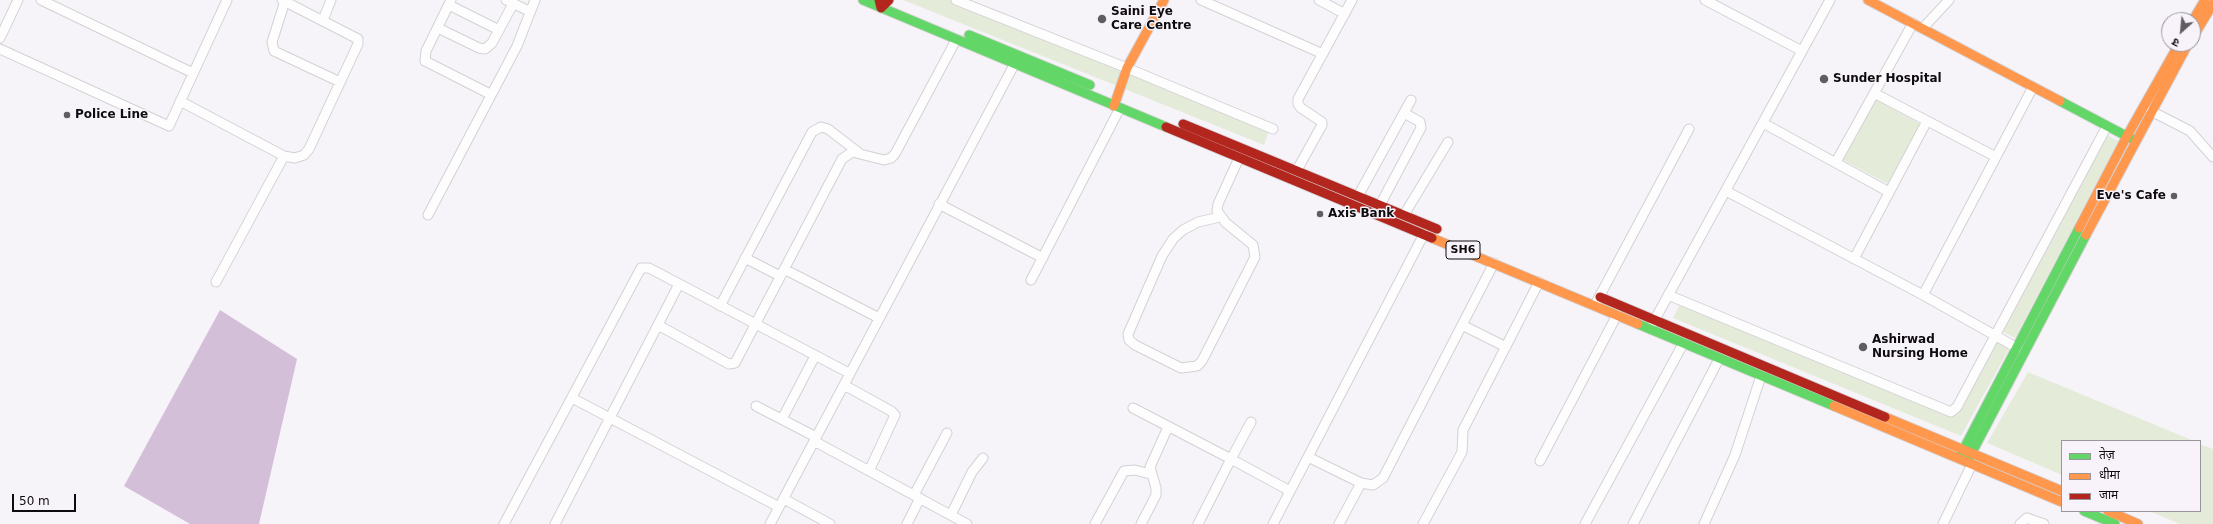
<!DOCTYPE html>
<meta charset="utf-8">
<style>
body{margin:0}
#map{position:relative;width:2213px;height:524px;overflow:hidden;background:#f7f4f9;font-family:"DejaVu Sans","Noto Sans Devanagari",sans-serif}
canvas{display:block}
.legend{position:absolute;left:2061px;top:440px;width:140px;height:72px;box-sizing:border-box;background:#f8f3fa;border:1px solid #9a969b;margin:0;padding:5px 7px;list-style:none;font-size:12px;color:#0d0b0d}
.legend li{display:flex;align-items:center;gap:8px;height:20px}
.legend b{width:20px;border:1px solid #9a969b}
.north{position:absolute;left:2161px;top:12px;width:40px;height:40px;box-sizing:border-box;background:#f8f3fa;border:1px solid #9a969b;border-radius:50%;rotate:207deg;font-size:11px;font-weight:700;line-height:16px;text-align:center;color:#0d0b0d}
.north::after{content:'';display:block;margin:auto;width:14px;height:18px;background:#5f5d60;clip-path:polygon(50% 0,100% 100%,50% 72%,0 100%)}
.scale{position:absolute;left:12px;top:494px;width:64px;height:18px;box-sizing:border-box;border:2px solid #0d0b0d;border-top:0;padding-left:5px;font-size:12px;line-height:14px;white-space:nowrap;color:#0d0b0d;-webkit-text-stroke:3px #f8f3fa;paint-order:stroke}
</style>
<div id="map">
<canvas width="2213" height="524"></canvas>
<ul class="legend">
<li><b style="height:5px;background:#63d668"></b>तेज़</li>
<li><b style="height:5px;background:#ff974d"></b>धीमा</li>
<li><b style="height:5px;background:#b3261e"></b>जाम</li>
</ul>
<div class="north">उ</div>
<div class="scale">50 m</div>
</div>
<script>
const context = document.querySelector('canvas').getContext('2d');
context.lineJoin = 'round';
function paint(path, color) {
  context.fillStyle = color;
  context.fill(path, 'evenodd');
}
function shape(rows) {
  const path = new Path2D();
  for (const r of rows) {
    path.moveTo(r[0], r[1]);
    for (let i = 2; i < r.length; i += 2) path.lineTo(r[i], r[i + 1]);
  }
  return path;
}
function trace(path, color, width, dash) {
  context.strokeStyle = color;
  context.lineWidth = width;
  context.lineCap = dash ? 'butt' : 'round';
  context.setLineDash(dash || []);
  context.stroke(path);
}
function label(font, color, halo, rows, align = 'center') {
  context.font = font + ' "DejaVu Sans",sans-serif';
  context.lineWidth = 3;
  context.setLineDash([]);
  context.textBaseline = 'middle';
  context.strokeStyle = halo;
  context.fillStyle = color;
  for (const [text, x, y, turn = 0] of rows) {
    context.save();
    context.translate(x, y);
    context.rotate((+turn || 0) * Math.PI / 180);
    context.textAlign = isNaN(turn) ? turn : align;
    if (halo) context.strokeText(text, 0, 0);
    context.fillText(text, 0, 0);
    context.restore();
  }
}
const green = shape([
 [903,0,950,0,1269,131,1264,145],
 [1875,99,1920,124,1888,184,1843,160],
 [2107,135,2118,141,2015,338,2001,331],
 [1683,298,1957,413,1997,339,2011,345,1961,436,1673,318],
 [2028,372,2194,441,2062,441,2062,475,1987,443],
 [2200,444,2213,449,2213,524,2180,524,2149,511,2200,511]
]);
const water = shape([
 [220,310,297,359,259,524,190,524,124,486]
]);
const street = shape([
 [41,0,193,73],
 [451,0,426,51,425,61,490,94],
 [506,0,529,11],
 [956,0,1127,68,1273,129],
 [1201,0,1323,54],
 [1319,0,1345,14],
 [1705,0,1802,51],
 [285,1,272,42,274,51,340,82],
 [449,5,499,30],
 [323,20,331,0],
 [438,28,479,48,485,49,492,43,513,4],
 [1923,28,1949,0],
 [0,38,18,0],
 [0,49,169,126,227,0],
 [1874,93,1996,157],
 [180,101,284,156,295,158,304,155,309,149,358,44,358,39,282,0],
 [2151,111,2190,131,2213,157],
 [1763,123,1889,192],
 [1836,162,1913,23],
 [1297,170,1322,125,1322,122,1301,108,1298,104,1298,99,1352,0],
 [1726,191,1923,295,2021,350],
 [1358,196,1411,100],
 [939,204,1043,258],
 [1380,205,1421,128,1420,122,1404,113],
 [428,215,517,46,535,0],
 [1404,215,1448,142],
 [1220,217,1198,222,1183,230,1173,239,1162,256,1128,334,1129,340,1135,345,1181,368,1197,366,1202,361,1255,257,1253,245,1226,223,1217,211,1218,204,1239,158],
 [745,258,780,276],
 [1854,259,1927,121],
 [784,269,879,318],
 [1031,280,1120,108],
 [216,282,284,156],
 [1668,295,1951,412,1957,407,2107,126],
 [1923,295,2033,87],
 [1597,301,1689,129],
 [720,306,812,132,821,127,828,129,858,152],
 [1653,323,1830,0],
 [658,325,729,364,735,363,842,159,852,152,884,160,891,158,895,154,956,40],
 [1462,325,1506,347],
 [844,385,891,411,895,415,869,471],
 [572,398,779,507],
 [756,406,816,437],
 [1133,408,1231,459,1251,422],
 [782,419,815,356],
 [814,441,967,524],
 [1308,457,1361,483,1339,524],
 [1540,461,1617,315],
 [1361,483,1373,485,1383,478,1494,263],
 [914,495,947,433],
 [784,499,830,524],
 [951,515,972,472,983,458],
 [504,524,641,268,649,268,849,373],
 [555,524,679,284],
 [770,524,1014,65],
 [907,524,920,498],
 [1095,524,1124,471,1135,470,1150,474],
 [1141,524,1156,495,1156,488,1150,467,1168,427],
 [1198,524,1231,459,1290,491],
 [1273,524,1424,234],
 [1423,524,1462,452,1463,430,1539,282],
 [1585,524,1683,344],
 [1633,524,1719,359],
 [1704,524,1735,455,1761,376],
 [1943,524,1972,464],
 [2020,524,2027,518,2044,524]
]);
const fast = shape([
 [863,0,1166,127],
 [969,35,1090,85],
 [2060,101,2132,139],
 [1638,324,1834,406],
 [1959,458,2079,228],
 [1967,462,2086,235],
 [2084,511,2115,524]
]);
const slow = shape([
 [1868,0,2060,101],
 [2193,20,2205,0],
 [2193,37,2213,4],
 [1114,106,1127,68,1164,0],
 [2079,228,2127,136,2179,44],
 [2086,235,2188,44],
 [1432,238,1638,324],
 [1834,406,2062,502],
 [1885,417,2062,491],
 [2108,511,2138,524]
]);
const jam = shape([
 [879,0,881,8,889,0],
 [1183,124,1437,229],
 [1166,127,1432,238],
 [1600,297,1885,417]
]);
const markers = [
 [1102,19,5,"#5f5d60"],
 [1824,79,5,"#5f5d60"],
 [67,115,4,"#5f5d60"],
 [2174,196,4,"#5f5d60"],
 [1320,214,4,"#5f5d60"],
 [1863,347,5,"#5f5d60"]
];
const shields = [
 [1463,250,34]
];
const shieldNames = [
 ["SH6",1463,250]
];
const poiNames = [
 ["Saini Eye",1111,12],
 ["Care Centre",1111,26],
 ["Sunder Hospital",1833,79],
 ["Police Line",75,115],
 ["Eve's Cafe",2166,196,"right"],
 ["Axis Bank",1328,214],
 ["Ashirwad",1872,340],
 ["Nursing Home",1872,354]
];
paint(green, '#e4ecd9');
paint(water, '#d3c0d8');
trace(street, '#d3d1d4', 11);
trace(fast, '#d3d1d4', 11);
trace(slow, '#d3d1d4', 11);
trace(jam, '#d3d1d4', 11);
trace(street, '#fefdfe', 9);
trace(fast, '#63d668', 9);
trace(slow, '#ff974d', 9);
trace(jam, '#b3261e', 9);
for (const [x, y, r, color] of markers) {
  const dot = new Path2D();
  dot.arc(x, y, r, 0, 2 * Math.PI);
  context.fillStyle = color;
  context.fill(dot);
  trace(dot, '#f8f3fa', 1.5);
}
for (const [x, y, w] of shields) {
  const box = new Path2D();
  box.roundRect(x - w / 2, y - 9, w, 18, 3);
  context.fillStyle = '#f8f3fa';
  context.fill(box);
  trace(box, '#0d0b0d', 1);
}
label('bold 11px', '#0d0b0d', null, shieldNames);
label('bold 12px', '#0d0b0d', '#f8f3fa', poiNames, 'left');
</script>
